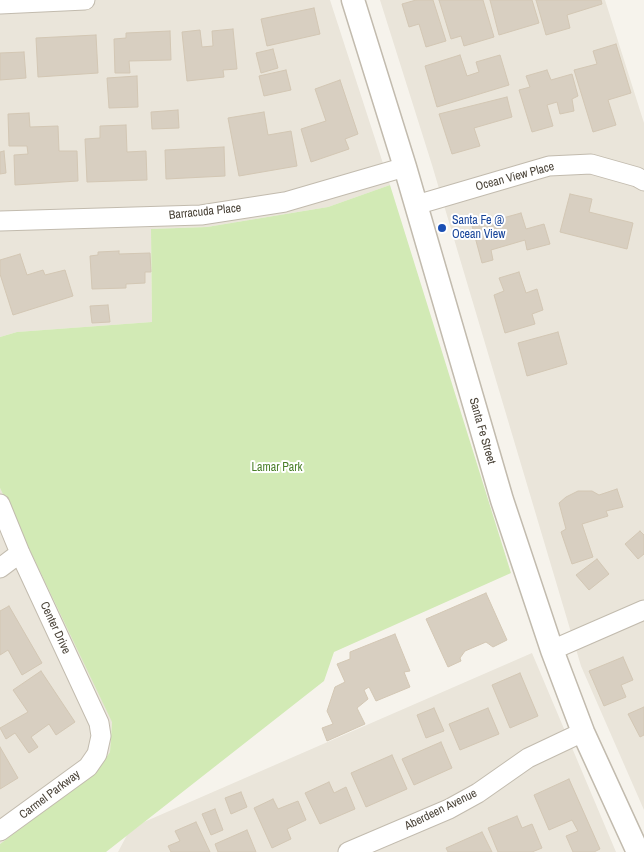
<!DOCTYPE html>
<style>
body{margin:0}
canvas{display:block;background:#f6f3ec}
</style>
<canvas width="644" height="852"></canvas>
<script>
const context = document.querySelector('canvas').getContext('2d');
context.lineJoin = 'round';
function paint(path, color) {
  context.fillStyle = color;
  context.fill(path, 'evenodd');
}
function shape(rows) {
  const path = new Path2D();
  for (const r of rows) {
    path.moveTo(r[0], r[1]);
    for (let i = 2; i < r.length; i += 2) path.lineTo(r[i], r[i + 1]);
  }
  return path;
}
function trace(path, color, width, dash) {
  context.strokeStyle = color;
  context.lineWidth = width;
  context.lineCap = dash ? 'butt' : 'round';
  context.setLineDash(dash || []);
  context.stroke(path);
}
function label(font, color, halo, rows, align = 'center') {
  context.font = font + ' "Archivo Narrow",sans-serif';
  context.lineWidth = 4;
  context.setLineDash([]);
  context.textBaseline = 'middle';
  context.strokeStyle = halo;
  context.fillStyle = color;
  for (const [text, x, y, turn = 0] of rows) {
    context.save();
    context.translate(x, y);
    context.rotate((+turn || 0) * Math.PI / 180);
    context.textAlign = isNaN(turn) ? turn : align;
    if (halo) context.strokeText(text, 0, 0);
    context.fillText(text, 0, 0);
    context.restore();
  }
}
const residential = shape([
 [0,0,330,0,390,185,328,207,207,227,151,229,152,322,17,332,0,337],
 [380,0,605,0,644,123,644,810,581,666,432,165],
 [0,488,112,721,110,752,96,772,0,844],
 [532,653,616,852,118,852,127,835,144,822]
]);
const green = shape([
 [390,185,511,573,334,652,324,681,106,852,0,852,0,844,96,772,110,752,112,722,0,488,0,337,17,332,152,322,151,229,207,227,328,207]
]);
const building = shape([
 [416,0,433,0,446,41,426,47,419,24,409,27,402,4,416,0],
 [439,0,483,0,494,37,464,46,461,36,451,39,439,0],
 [490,0,532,0,539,23,499,35,490,0],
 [536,0,601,0,602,4,567,15,570,28,546,35,536,0],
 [314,8,320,34,267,46,261,19,314,8],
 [233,29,237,69,223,70,224,77,187,81,182,32,200,30,202,47,213,46,212,31,233,29],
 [170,31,171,60,129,61,130,73,115,73,114,39,126,38,126,33,170,31],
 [96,35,98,73,38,77,36,38,96,35],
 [616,44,631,93,608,100,616,125,593,132,574,70,597,64,593,51,616,44],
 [273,49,278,68,261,73,256,53,273,49],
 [24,52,26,78,0,80,0,53,24,52],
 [460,55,467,76,479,72,476,62,500,55,509,85,437,107,425,66,460,55],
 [286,70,291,90,264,96,259,76,286,70],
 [547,70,551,80,572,74,578,96,572,99,574,111,560,114,557,102,547,105,553,126,532,132,519,90,530,87,526,76,547,70],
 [137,76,138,107,109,108,107,78,137,76],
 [340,80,358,134,345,139,349,149,311,162,301,129,326,121,315,89,340,80],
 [507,97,512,117,474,128,480,146,452,154,439,114,507,97],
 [178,110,179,128,152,129,151,112,178,110],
 [264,112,268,135,291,131,297,166,239,176,228,118,264,112],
 [29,113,30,127,58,126,59,151,77,151,78,181,15,185,14,155,28,154,27,146,9,146,8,114,29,113],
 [126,125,127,152,146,151,147,180,87,182,85,139,100,138,100,126,126,125],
 [224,147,225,176,166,179,165,150,224,147],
 [4,151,6,173,0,174,0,152,4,151],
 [570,194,592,199,589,212,633,223,627,249,560,232,570,194],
 [521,213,526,229,544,224,550,244,527,250,525,240,491,250,493,260,482,263,471,222,490,216,492,221,521,213],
 [119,251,119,254,150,253,151,272,145,272,145,283,126,284,126,288,92,289,90,256,98,255,98,252,119,251],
 [20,254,27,275,43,270,45,275,65,270,73,296,13,315,0,274,0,260,20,254],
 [519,272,526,293,537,289,543,310,532,314,535,324,505,333,494,295,504,291,499,278,519,272],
 [108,305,110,322,92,323,90,306,108,305],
 [558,332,567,364,527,376,518,343,558,332],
 [617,489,623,507,606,511,608,516,582,524,593,557,572,564,561,532,566,529,559,503,566,497,578,491,592,491,599,495,617,489],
 [640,531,644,535,644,554,638,559,625,544,640,531],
 [597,559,609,574,589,590,576,575,597,559],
 [486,593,507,640,493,647,486,642,465,651,460,658,461,661,448,667,426,619,486,593],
 [9,606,42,663,22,675,8,650,0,655,0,611,9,606],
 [395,634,410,671,404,672,410,687,376,701,369,687,364,690,368,699,357,708,365,724,327,741,322,728,333,724,327,711,335,687,345,682,337,664,350,659,350,652,395,634],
 [623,657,633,680,621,685,626,697,604,706,589,671,623,657],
 [41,671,75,722,56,735,49,724,31,737,38,747,29,753,15,733,6,739,0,728,28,712,13,690,41,671],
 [520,673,538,716,510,728,492,685,520,673],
 [644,707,644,735,640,737,628,714,644,707],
 [434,708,444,731,426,738,417,715,434,708],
 [488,708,499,734,460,750,449,724,488,708],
 [441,742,452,768,414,785,402,759,441,742],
 [0,747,18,778,0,789,0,747],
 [392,755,407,789,366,807,351,773,392,755],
 [569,779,600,849,594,852,573,852,566,836,578,831,572,820,549,830,534,795,569,779],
 [329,782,334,793,346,787,355,809,320,824,305,793,329,782],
 [241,792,247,807,231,814,225,798,241,792],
 [273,799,278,809,298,801,306,820,287,829,291,839,272,848,254,808,273,799],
 [215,809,223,830,211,835,202,814,215,809],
 [517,816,522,828,532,824,542,848,532,852,498,852,488,828,517,816],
 [196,822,210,852,171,852,168,846,180,841,175,831,196,822],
 [247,830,256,852,218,852,215,844,247,830],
 [482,832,492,852,448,852,446,848,482,832]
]);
const minor = shape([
 [0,4,85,0],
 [416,205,549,166,591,164,637,177,644,181],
 [0,221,201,215,285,202,405,167],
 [0,504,20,553,99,723,101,736,97,754,88,767,0,831],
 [0,568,20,553],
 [552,650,644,610],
 [348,852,449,809,478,793,528,758,583,732]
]);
const tertiary = shape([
 [353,0,405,167,502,500,552,650,583,732,638,852]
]);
const markers = [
 [442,228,5,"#1a4fb4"]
];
const streetNames = [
 ["Ocean View Place",515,177,-15],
 ["Barracuda Place",205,212,-6],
 ["Santa Fe Street",482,431,74],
 ["Center Drive",55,628,65],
 ["Carmel Parkway",50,795,-37],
 ["Aberdeen Avenue",441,810,-26]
];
const transitNames = [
 ["Santa Fe @",452,221],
 ["Ocean View",452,235]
];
const parkNames = [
 ["Lamar Park",277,468]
];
paint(residential, '#eae5da');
paint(green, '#d2eab5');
paint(building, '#d8cfc1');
trace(building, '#d3c7b4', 1);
trace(minor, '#c2bbae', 21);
trace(tertiary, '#c2bbae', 25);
trace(minor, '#fff', 19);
trace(tertiary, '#fff', 22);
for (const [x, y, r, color] of markers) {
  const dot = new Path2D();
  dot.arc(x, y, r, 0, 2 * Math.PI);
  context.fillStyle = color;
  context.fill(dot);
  trace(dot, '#fff', 2);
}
label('12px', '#4b4439', '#fff', streetNames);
label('12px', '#164399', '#fff', transitNames, 'left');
label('12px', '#4a7f2a', '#fff', parkNames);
</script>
